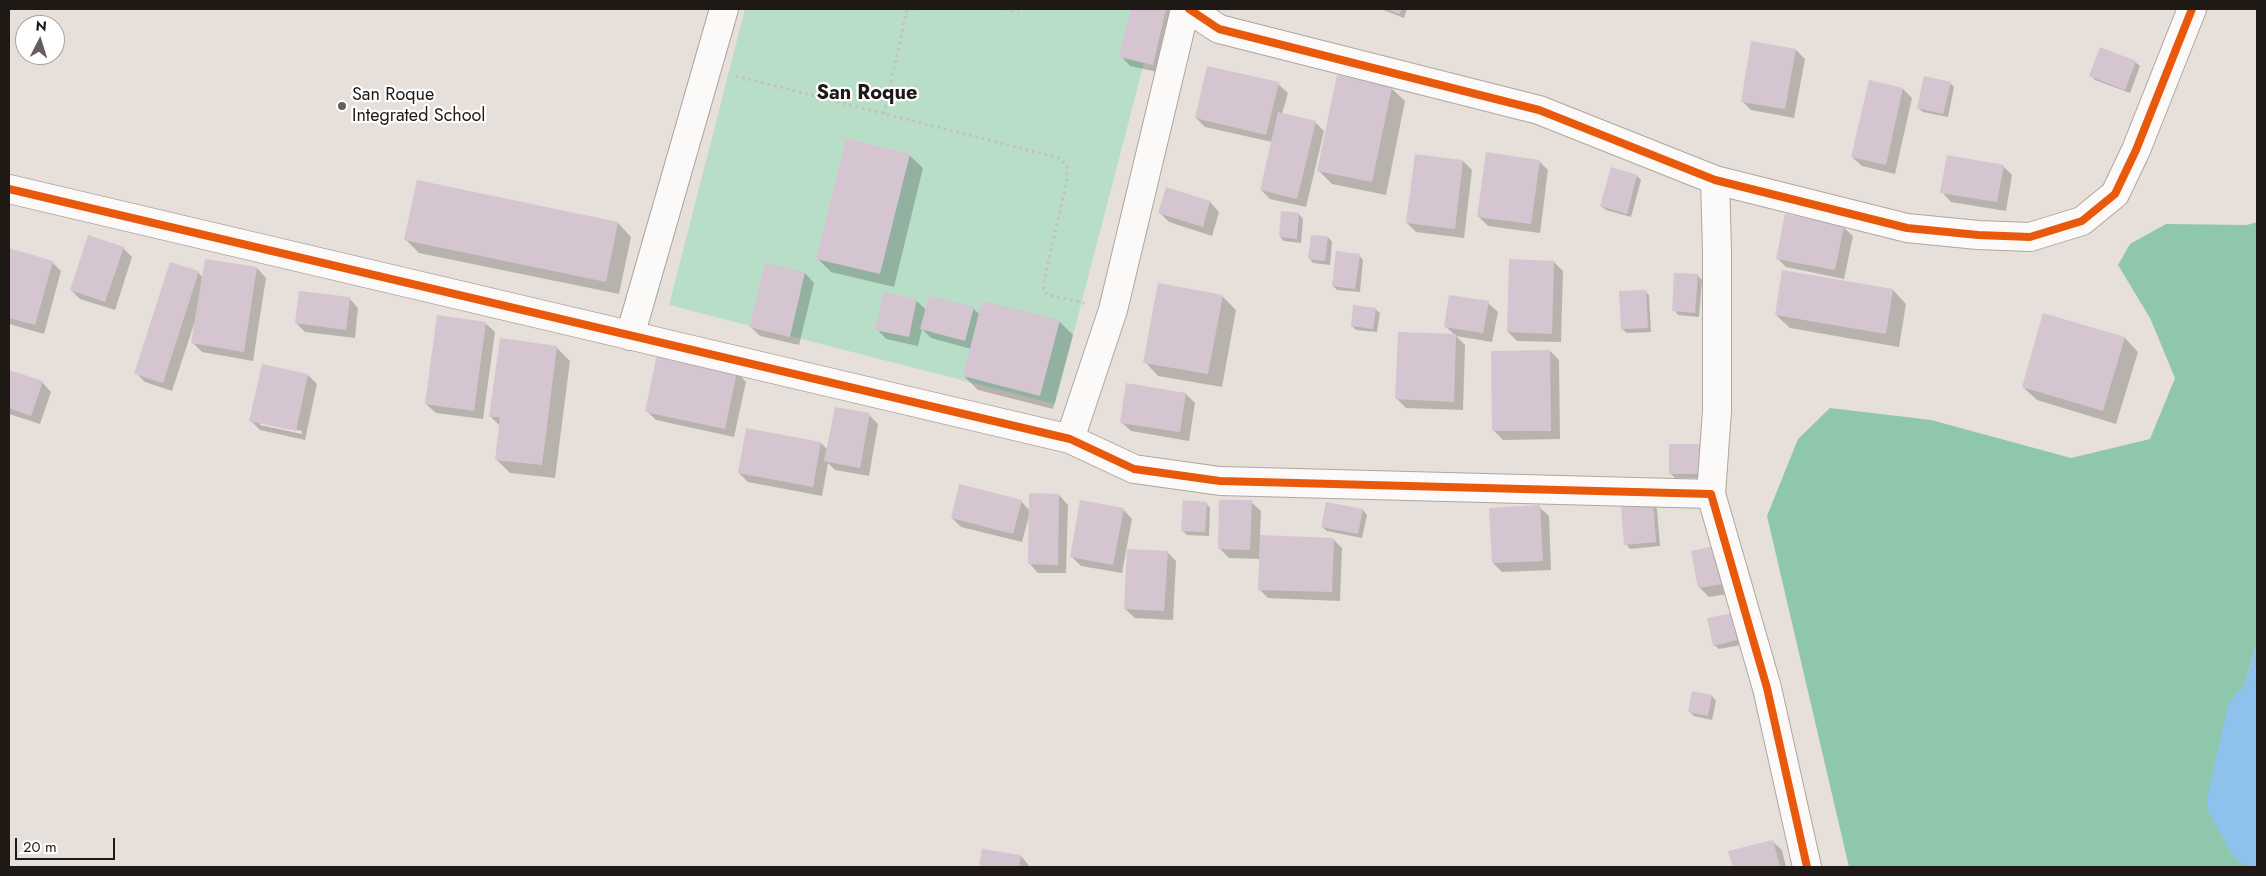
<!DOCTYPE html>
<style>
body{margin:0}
#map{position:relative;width:2266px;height:876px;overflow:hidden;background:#e7dfd9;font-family:Jost,sans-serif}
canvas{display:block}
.frame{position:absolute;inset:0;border:10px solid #1f1916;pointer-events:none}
.north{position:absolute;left:15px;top:15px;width:50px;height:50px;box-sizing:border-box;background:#fff;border:1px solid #a5a3a2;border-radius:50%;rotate:5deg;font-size:14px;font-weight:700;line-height:20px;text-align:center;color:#1f1916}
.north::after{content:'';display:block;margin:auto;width:18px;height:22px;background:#655e5a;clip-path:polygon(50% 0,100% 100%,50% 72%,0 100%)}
.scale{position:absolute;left:15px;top:838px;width:100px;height:22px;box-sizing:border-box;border:2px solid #1f1916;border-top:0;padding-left:6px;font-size:15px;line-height:18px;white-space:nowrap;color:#1f1916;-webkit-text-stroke:4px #fff;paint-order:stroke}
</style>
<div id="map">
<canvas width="2266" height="876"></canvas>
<div class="frame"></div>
<div class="north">N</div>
<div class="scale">20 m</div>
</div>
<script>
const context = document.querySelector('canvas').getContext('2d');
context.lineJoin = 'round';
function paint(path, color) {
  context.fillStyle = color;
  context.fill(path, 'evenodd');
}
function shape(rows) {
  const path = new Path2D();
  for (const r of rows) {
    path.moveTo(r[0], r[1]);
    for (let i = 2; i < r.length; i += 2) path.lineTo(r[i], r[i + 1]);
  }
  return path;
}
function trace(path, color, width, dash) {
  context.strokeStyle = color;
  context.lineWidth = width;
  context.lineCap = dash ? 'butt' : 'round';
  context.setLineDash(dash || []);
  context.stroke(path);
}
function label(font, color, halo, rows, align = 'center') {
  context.font = font + ' Jost,sans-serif';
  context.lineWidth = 4.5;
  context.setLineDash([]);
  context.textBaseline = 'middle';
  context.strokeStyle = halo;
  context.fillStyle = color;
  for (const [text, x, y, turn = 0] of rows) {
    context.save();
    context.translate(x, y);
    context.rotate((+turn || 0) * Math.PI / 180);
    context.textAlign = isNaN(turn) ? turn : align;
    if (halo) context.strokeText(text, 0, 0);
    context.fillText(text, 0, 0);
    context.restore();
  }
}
const green = shape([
 [745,9,1158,9,1055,404,669,305]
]);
const forest = shape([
 [2257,222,2257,643,2235,716,2234,777,2242,829,2257,856,2257,867,1849,867,1767,516,1798,439,1830,408,1931,420,2071,458,2150,439,2175,378,2150,318,2118,265,2130,244,2166,224,2247,225]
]);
const water = shape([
 [2257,643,2257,856,2242,829,2234,777,2235,716]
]);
const shadow = shape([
 [1132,9,1177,9,1162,73,1130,66,1121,56],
 [1381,9,1407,9,1404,18],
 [1796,50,1805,59,1794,118,1751,110,1742,101],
 [2135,62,2140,66,2130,93,2095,80,2090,75],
 [1950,83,1954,87,1948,117,1923,112,1918,108],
 [1278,84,1288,93,1282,114,1315,122,1324,131,1306,207,1270,199,1261,190,1272,142,1205,127,1196,118],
 [1391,88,1405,101,1386,195,1332,184,1319,171],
 [1903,89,1912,98,1895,174,1862,166,1852,157],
 [909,155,923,168,894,287,831,272,817,258],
 [1463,161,1472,170,1464,238,1416,232,1407,223],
 [1539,161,1548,170,1540,233,1488,226,1478,216],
 [2003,166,2012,175,2006,211,1951,202,1942,192],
 [1637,176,1641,180,1631,217,1606,210,1601,206],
 [1167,189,1210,202,1219,212,1212,236,1169,222,1160,213],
 [1299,214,1303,219,1301,243,1284,241,1280,237],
 [618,223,631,237,619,294,419,253,406,240],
 [1843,227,1853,236,1844,279,1786,267,1777,258],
 [1328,237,1332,242,1330,265,1313,263,1309,258],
 [123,248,132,257,115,310,80,299,71,290],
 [9,249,52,262,61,271,44,334,9,324],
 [1359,255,1363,260,1360,292,1337,290,1333,286],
 [1554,262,1563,271,1561,342,1517,341,1508,332],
 [257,268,266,278,253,361,202,352,193,343,195,321,172,391,145,382,136,373,198,272,203,278],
 [805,273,814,283,799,345,760,336,751,327],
 [1697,275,1702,280,1699,317,1678,315,1674,310],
 [1893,290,1906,304,1899,347,1790,328,1776,315],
 [1645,291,1649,295,1651,332,1627,333,1622,329],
 [1222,296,1236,310,1222,387,1158,376,1145,362],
 [349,298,358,308,355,338,305,332,296,323],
 [917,301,926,310,973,308,980,315,1059,321,1073,335,1053,409,978,390,964,376,971,349,931,338,922,329,918,346,886,339,877,329],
 [1488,303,1498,312,1492,342,1456,336,1465,345,1463,410,1406,408,1397,399,1455,335,1445,326],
 [1375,309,1380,313,1377,332,1356,330,1352,326],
 [2044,315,2125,338,2138,352,2116,424,2037,400,2023,387],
 [485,323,495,332,483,419,436,413,426,404],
 [556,347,570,361,555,478,510,473,496,459,500,426,490,416],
 [1550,351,1559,360,1560,439,1503,440,1494,431],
 [9,371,42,382,51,392,40,424,9,414],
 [737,372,746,382,734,437,656,420,647,411],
 [308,375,317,384,305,440,260,430,251,421],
 [260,422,302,431,302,434,260,425],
 [1186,394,1195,403,1189,441,1131,431,1121,422],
 [869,415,878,424,869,476,835,470,828,463,822,496,748,482,739,473,821,443,828,450],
 [1699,445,1703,450,1703,478,1675,478,1670,473],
 [1059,495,1068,505,1066,573,1038,573,1029,563,1029,516,1022,542,961,527,952,518,1021,501,1030,511],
 [1251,502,1261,511,1260,536,1333,539,1342,548,1340,601,1268,598,1259,589,1260,559,1229,558,1220,549],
 [1206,503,1210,508,1209,536,1187,535,1182,530],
 [1652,504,1657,509,1660,546,1630,549,1626,544],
 [1539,507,1549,516,1551,570,1502,572,1493,563],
 [1123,509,1132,519,1122,573,1081,566,1072,557],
 [1363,510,1367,515,1362,538,1327,531,1322,527],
 [1167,552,1176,561,1173,620,1135,618,1125,609],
 [1693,552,1740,592,1709,597,1700,588],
 [1736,619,1741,645,1719,649,1714,645],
 [1712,696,1716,701,1712,720,1694,716,1690,712],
 [1772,841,1782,850,1786,867,1734,867,1730,852],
 [983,850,1021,856,1030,867,980,867]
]);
const river = shape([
 [2257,715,2237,802,2257,837]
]);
const building = shape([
 [1131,9,1166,9,1153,65,1119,57],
 [1386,9,1402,9,1399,14],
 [1751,41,1796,49,1785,109,1741,102],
 [2100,47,2136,61,2125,90,2089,76],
 [1207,66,1279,82,1266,135,1195,118],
 [1337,75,1392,87,1372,182,1317,171],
 [1924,76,1951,82,1943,114,1917,108],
 [1869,80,1903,88,1886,165,1851,157],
 [1278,112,1316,121,1297,199,1260,190],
 [846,138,910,154,880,274,816,259],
 [1486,152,1540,160,1531,224,1477,217],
 [1415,154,1463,160,1455,229,1406,223],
 [1947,155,2004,165,1997,202,1940,193],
 [1611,167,1637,175,1627,214,1600,206],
 [417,180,618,222,606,282,404,240],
 [1166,187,1210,201,1203,227,1158,213],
 [1281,211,1299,213,1297,239,1279,237],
 [1785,214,1844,226,1835,270,1776,259],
 [88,235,124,247,105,302,70,290],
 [1311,235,1328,236,1325,261,1308,259],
 [9,248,53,261,35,325,9,318],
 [1336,251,1360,254,1355,289,1332,286],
 [205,259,257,267,244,352,191,343],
 [1509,259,1554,261,1552,334,1507,332],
 [170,262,199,271,163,383,134,374],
 [765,263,805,272,790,337,749,327],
 [1782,270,1893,289,1886,334,1775,315],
 [1674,273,1698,274,1695,313,1672,311],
 [1158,283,1223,295,1208,374,1143,363],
 [1646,290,1648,328,1621,329,1619,291],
 [299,291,350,297,346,330,295,323],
 [884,292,917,299,909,337,875,330],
 [1449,295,1489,301,1483,333,1444,327],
 [929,296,974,307,965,341,920,329],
 [982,301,1060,320,1040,396,963,376],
 [1353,305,1376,308,1373,329,1351,326],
 [2043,313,2125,337,2103,411,2022,387],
 [437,315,486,322,474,411,425,404],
 [1398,332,1456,334,1454,402,1395,399],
 [500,338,557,346,542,465,495,460,500,417,489,417],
 [1550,350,1551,431,1492,431,1491,351],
 [657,354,737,371,725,429,645,412],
 [262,364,308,374,296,431,249,421],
 [9,370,43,381,31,416,9,408],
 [1126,383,1186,393,1180,432,1120,423],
 [835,407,870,413,860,468,824,461],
 [746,428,821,442,813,487,738,473],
 [1669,444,1700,444,1699,474,1669,474],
 [959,484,1022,500,1013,534,951,518],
 [1029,493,1059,494,1058,565,1028,564],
 [1080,500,1124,508,1113,565,1070,557],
 [1183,500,1207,502,1205,532,1181,531],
 [1219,500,1252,500,1250,550,1218,549],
 [1326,502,1363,509,1358,534,1321,527],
 [1653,503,1656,542,1624,545,1621,506],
 [1540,505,1543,561,1492,563,1489,508],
 [1260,535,1334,538,1332,592,1258,590],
 [1724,544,1731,583,1698,588,1691,551],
 [1127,549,1168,551,1164,611,1124,609],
 [1732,613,1737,640,1713,646,1707,618],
 [1692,691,1712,695,1708,716,1688,712],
 [1773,840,1780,867,1733,867,1728,851],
 [982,849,1021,855,1019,867,979,867]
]);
const path = shape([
 [908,9,919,9],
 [1005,9,1019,12],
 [736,76,1059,158,1067,166,1067,180,1043,285,1045,293,1053,296,1084,303],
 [884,114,907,9]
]);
const minor = shape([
 [1189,9,1219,29,1539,110,1715,180,1907,228,1978,235,2030,237,2082,221,2115,194,2136,150,2192,9],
 [9,189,1070,439,1134,469,1220,481,1711,494,1767,688,1807,867],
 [630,336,724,9],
 [1070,439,1113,310,1185,9],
 [1711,494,1717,411,1717,250,1715,180]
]);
const cycleway = shape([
 [1189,9,1219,29,1539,110,1715,180,1907,228,1978,235,2030,237,2082,221,2115,194,2136,150,2192,9],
 [9,189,1070,439,1134,469,1220,481,1711,494,1767,688,1807,867]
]);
const markers = [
 [342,106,5,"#655e5a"]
];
const poiNames = [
 ["San Roque",352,96],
 ["Integrated School",352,117]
];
const quarterNames = [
 ["San Roque",867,94]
];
paint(green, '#b8dec8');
paint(forest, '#8fc7ad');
paint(water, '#8ec2ec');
paint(shadow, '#0003');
trace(river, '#8ec2ec', 60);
paint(building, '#d5c5d1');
trace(minor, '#ada6a1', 30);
trace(path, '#c4c0be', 3, [2.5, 4]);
trace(minor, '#fbfaf9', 28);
trace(cycleway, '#e8590c', 8);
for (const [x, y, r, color] of markers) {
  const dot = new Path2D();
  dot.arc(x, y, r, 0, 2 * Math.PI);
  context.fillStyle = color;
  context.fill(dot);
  trace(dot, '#fff', 2);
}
label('18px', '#1f1916', '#fff', poiNames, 'left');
label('bold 20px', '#1f1916', '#fff', quarterNames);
</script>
